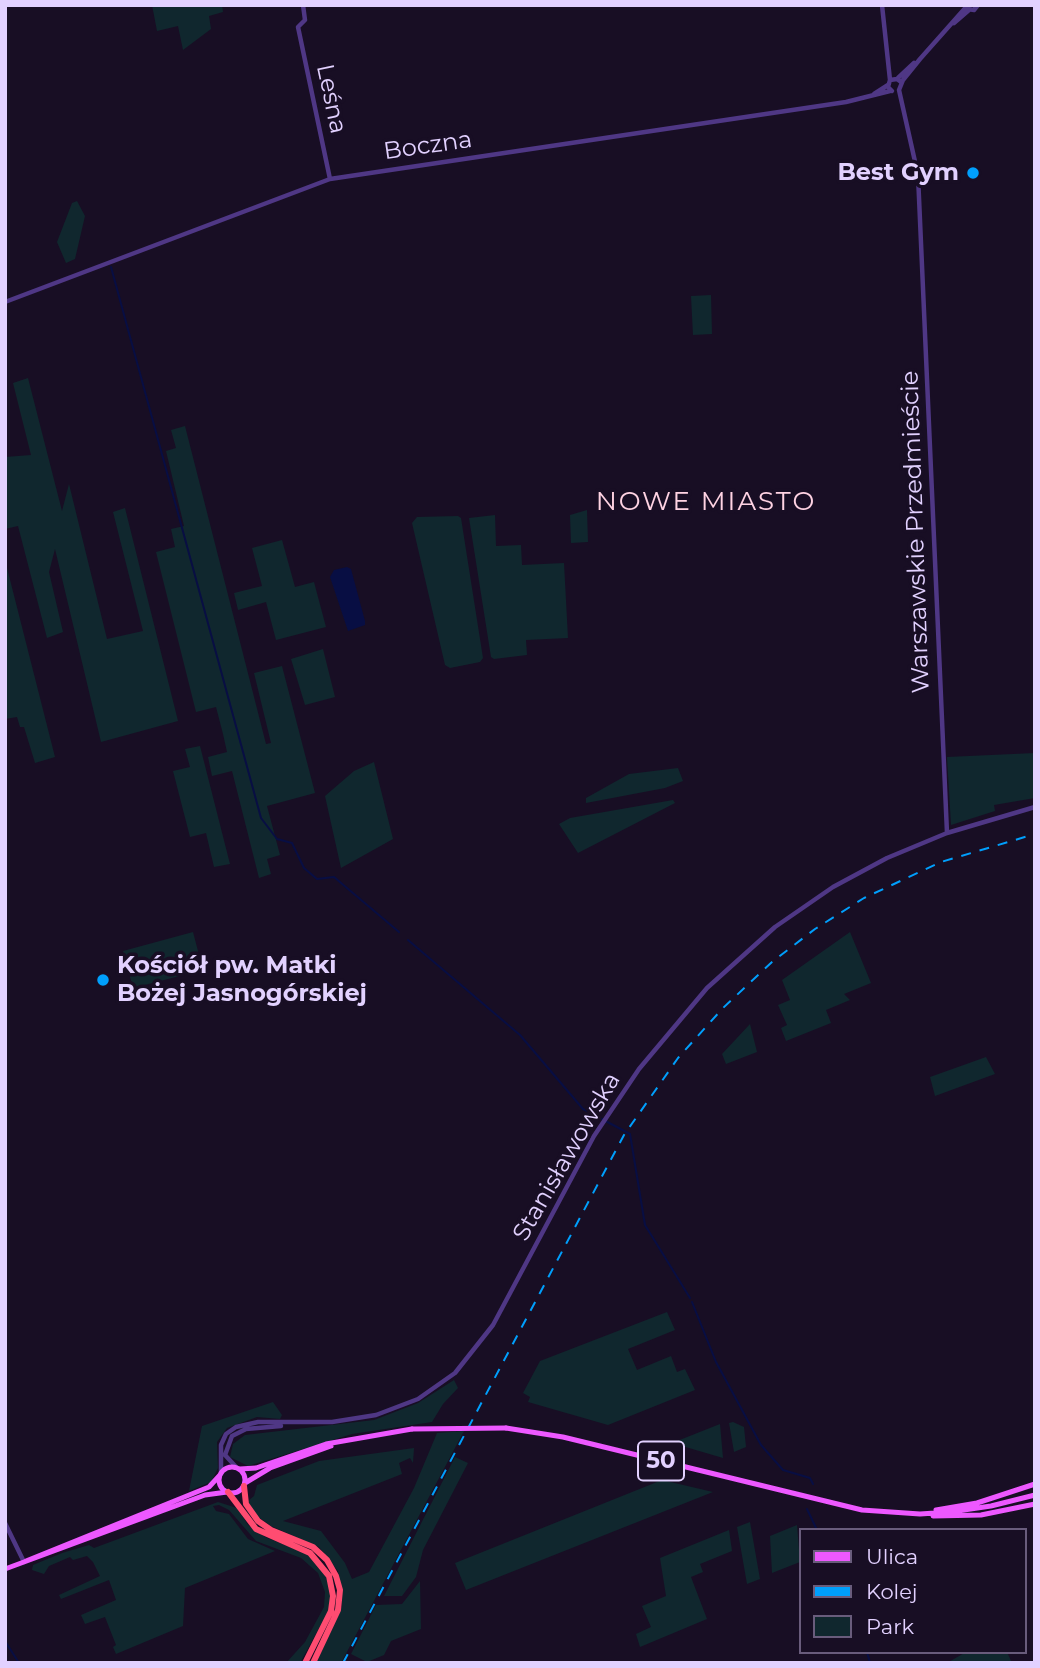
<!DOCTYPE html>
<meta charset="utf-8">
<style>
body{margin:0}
#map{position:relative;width:1040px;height:1668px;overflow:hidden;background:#180e24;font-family:Montserrat,sans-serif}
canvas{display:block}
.frame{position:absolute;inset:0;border:7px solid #e2d1ff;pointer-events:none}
.legend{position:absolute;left:799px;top:1528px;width:228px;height:126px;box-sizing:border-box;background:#180e24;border:2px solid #695c7c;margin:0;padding:9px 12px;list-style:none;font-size:21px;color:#e2d1ff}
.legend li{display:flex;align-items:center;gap:14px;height:35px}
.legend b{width:35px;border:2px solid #695c7c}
</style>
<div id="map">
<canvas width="1040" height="1668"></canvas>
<div class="frame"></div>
<ul class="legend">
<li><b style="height:9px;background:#ed58ff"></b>Ulica</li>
<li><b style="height:9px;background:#009ffc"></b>Kolej</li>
<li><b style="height:19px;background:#10272e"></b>Park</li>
</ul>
</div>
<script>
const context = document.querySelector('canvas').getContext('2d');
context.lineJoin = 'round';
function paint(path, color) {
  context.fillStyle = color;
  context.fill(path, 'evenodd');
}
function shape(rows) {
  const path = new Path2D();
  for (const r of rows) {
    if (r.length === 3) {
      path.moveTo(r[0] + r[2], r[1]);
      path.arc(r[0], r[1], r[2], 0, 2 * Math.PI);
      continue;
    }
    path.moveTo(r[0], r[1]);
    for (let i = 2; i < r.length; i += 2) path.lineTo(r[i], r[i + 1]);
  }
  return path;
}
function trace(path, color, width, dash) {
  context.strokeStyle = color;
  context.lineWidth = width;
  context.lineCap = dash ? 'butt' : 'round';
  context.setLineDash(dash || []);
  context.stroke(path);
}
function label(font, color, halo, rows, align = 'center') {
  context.font = font + ' Montserrat,sans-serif';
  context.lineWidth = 7;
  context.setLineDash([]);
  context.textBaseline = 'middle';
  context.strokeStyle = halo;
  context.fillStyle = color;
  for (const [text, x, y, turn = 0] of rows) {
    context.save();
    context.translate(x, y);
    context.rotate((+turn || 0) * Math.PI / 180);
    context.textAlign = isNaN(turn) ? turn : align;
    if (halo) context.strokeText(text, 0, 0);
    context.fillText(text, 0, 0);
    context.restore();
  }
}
const green = shape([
 [152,5,222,5,223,12,209,16,211,29,183,50,178,26,157,31],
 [77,201,85,216,75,259,66,263,57,242,72,203],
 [711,295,712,334,693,335,691,296],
 [28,378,62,511,69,484,107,639,143,631,113,512,125,508,178,721,101,742,55,549,49,572,63,632,47,638,18,526,5,529,5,457,31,455,13,383],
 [185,426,266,744,271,743,254,673,282,666,315,793,267,806,280,855,267,859,271,874,259,878,232,771,212,776,208,757,227,752,223,734,216,707,196,712,156,552,175,547,171,529,184,526,166,451,176,448,171,430],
 [587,510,588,542,571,543,570,515],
 [495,515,496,546,521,545,522,565,564,563,568,638,526,640,527,655,494,659,491,657,469,518],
 [458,516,461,518,483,658,480,662,450,668,445,665,412,523,417,517],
 [282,540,295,587,314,582,326,627,276,640,266,602,238,610,234,593,262,586,252,548],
 [5,560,55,757,35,763,24,727,20,727,17,717,5,719],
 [323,649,335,697,305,705,291,659],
 [200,746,230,864,214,867,206,833,190,837,173,771,190,767,185,749],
 [1035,753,1035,798,994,805,995,811,951,825,947,757],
 [374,762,393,839,341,868,325,796,354,771],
 [678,768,683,781,665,788,586,803,586,798,629,774],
 [673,800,675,803,578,853,559,824,570,818],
 [193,932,203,970,133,988,123,951],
 [850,932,871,983,844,994,850,1000,826,1010,831,1023,786,1041,781,1028,787,1025,778,1005,790,1000,782,980],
 [750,1024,757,1052,726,1064,722,1054],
 [986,1057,995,1074,935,1096,930,1077],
 [667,1312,675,1330,628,1349,637,1370,671,1356,677,1372,685,1369,695,1390,608,1425,528,1402,530,1397,523,1393,540,1361],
 [454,1380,458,1388,443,1404,432,1422,352,1434,248,1466,230,1457,233,1444,245,1435,374,1420,418,1403],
 [273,1402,282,1415,280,1419,257,1417,227,1428,217,1442,218,1468,211,1482,189,1491,202,1426],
 [733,1422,744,1427,746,1447,734,1452,729,1423],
 [720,1424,723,1458,672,1443],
 [464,1431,341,1663,316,1663,342,1606,338,1571,319,1547,271,1526,254,1514,248,1501,254,1496,257,1485,319,1461,414,1448,413,1463,410,1458,399,1463,402,1474,283,1521,321,1531,345,1563,352,1579,369,1572,414,1488,437,1433],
 [455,1457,468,1463,423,1550,416,1577,402,1596,384,1596],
 [662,1480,713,1492,466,1590,455,1563],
 [218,1502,237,1508,248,1525,265,1537,310,1555,326,1576,331,1593,329,1610,300,1663,286,1663,305,1642,324,1607,325,1592,318,1573,301,1558,256,1541,229,1510,219,1505,213,1506,216,1511,229,1514,248,1539,275,1551,185,1588,183,1626,116,1654,113,1647,116,1645,105,1617,85,1624,81,1615,116,1600,109,1580,61,1599,59,1595,100,1576,93,1562,87,1556,73,1560,70,1557,49,1566,44,1574,32,1570,33,1565,62,1553,89,1545,94,1548],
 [750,1522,760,1579,747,1584,737,1527],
 [797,1525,800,1562,772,1573,770,1536],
 [729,1530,732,1551,700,1564,703,1572,691,1577,707,1619,640,1647,636,1634,651,1627,642,1606,666,1596,660,1558],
 [420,1581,421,1629,391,1641,384,1655,367,1662,351,1654,376,1605,402,1604],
 [966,1652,1007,1652,1012,1663,947,1663]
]);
const water = shape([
 [347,567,351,569,365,621,365,625,348,631,330,577,334,570]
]);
const stream = shape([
 [111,267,261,818,277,839,292,843,304,868,317,879,334,877,399,932],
 [408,940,520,1035,583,1109,630,1134,645,1225,690,1298],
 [692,1302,716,1362,761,1445,783,1470,810,1478,813,1484],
 [807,1509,817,1530],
 [5,1641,19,1663],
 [867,1652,870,1663]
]);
const tertiary = shape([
 [303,5,305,20,298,27,330,179],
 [882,5,890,80],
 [968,9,974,10,978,5],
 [954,23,969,10],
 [898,78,914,63],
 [892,91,888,87,890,80,897,79,901,82],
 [874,94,888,85],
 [5,302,330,179,846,102,890,91],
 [947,833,918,175,899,90,903,80,920,59,967,6],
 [237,1468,225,1455,232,1436,246,1429,281,1426],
 [221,1474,221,1445,226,1434,236,1427,258,1422,332,1422,376,1415,418,1399,455,1373,493,1325,594,1136,639,1069,707,988,775,927,833,887,887,858,947,833,1035,807],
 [5,1523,24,1562]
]);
const primary = shape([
 [506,1428,563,1437,862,1510,920,1514,950,1512,991,1506,1035,1495],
 [232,1480,13],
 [240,1469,256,1468,326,1444,412,1429],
 [245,1483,270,1468,331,1446],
 [936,1510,977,1503,1035,1484],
 [933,1516,981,1515,1035,1504],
 [26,1561,209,1487,220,1475],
 [5,1569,205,1495,227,1492]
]);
const motorway = shape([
 [244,1486,246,1504,258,1521,271,1530,313,1547,327,1560,336,1576,340,1590,338,1610,313,1663],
 [228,1492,256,1529,310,1553,329,1576,333,1596,331,1611,305,1663]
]);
const rail = shape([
 [343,1663,624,1135,678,1058,723,1008,772,962,815,929,864,898,941,862,1035,834]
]);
const primaryBridge = shape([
 [412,1429,506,1428]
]);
const markers = [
 [973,173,7,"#009ffc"],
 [103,980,7,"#009ffc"]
];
const shields = [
 [661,1461,46]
];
const shieldNames = [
 ["50",661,1461]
];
const streetNames = [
 ["Leśna",331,99,78],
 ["Boczna",428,146,-8],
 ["Warszawskie Przedmieście",916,532,-92],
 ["Stanisławowska",567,1157,-60]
];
const poiNames = [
 ["Best Gym",959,173],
 ["Kościół pw. Matki",117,966,"left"],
 ["Bożej Jasnogórskiej",117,994,"left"]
];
const neighbourhoodNames = [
 ["NOWE MIASTO",706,502]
];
paint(green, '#10272e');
paint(water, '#080e43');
trace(stream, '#080e43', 2);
trace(tertiary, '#4f3785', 4.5);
trace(primary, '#ed58ff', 5);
trace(motorway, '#ff4c71', 6);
trace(rail, '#009ffc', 2, [10, 9]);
trace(primaryBridge, '#ed58ff', 5);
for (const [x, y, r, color] of markers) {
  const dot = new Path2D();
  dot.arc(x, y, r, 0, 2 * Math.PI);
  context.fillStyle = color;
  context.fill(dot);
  trace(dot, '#180e24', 2.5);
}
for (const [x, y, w] of shields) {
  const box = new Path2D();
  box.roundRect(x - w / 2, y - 19.5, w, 39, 5);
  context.fillStyle = '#180e24';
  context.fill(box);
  trace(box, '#e2d1ff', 2);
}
label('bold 23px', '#e2d1ff', null, shieldNames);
label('24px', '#e2d1ff', '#180e24', streetNames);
label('bold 24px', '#e2d1ff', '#180e24', poiNames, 'right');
context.letterSpacing = '2px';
label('26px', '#ffd3e3', '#180e24', neighbourhoodNames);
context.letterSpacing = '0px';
</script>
